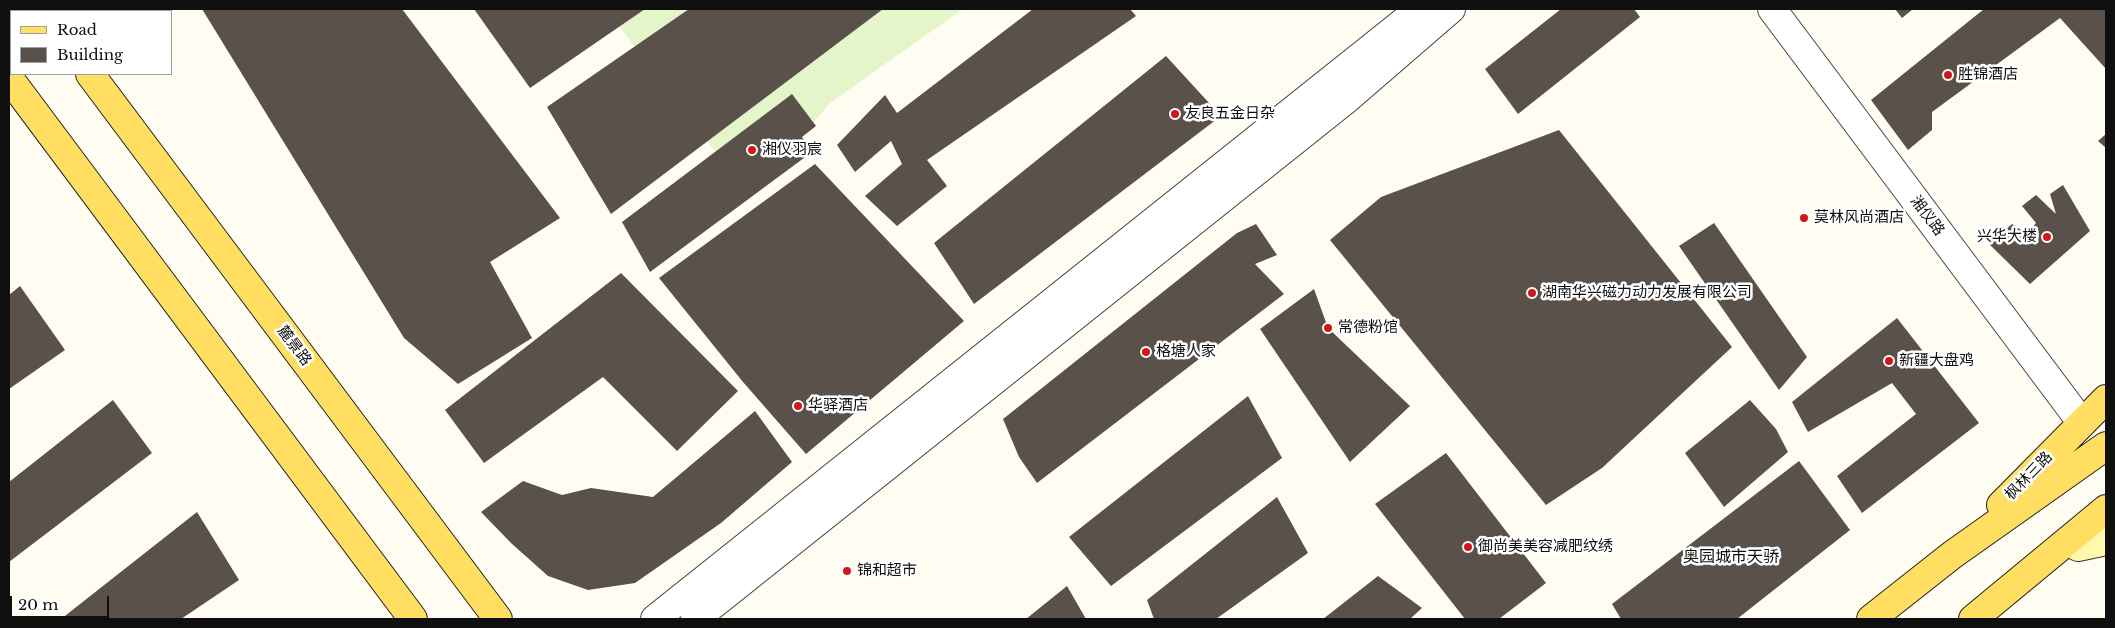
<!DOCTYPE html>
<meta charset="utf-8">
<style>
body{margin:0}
#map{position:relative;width:2115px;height:628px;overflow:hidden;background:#fffdf2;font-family:"Libre Baskerville",serif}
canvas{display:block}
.frame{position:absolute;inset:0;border:10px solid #0f0f0f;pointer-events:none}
.legend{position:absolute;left:10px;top:10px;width:162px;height:65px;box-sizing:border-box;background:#fff;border:1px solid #9f9f9f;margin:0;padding:6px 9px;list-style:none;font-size:15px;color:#0f0f0f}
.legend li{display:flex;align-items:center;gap:10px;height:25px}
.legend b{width:25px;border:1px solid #9f9f9f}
.scale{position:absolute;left:10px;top:596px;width:99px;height:22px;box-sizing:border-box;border:2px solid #0f0f0f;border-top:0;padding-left:6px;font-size:15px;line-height:18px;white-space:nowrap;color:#0f0f0f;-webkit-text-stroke:4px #fff;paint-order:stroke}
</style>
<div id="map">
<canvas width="2115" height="628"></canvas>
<div class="frame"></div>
<ul class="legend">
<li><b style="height:6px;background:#ffde62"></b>Road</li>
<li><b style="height:14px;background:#59514a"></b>Building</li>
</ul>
<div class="scale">20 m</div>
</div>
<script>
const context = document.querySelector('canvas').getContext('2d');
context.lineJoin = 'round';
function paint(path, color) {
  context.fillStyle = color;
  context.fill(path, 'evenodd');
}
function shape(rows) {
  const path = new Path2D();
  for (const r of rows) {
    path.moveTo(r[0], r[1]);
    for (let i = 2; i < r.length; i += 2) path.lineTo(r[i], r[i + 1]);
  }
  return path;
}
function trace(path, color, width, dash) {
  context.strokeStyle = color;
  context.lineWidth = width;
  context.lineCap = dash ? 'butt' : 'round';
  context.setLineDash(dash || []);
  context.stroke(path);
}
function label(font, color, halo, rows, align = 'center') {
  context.font = font + ' "Libre Baskerville","Noto Sans SC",serif';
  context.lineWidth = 5;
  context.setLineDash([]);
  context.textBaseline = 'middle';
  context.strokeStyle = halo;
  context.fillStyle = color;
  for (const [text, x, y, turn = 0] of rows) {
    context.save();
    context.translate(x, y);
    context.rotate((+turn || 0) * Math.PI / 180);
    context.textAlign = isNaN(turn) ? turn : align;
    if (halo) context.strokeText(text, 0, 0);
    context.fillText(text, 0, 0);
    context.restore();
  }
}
const pitch = shape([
 [606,9,963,9,830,103,750,197]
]);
const building = shape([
 [202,9,402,9,560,218,490,262,532,338,458,384,404,338],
 [474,9,645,9,530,88],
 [689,9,883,9,611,214,547,107],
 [1033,9,1130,9,1136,16,927,160,947,186,897,226,865,196,902,164,891,141,855,172,837,145,885,95,897,113],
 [1561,9,1634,9,1640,17,1518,114,1485,69],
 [1895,9,1913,9,1902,18],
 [1984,9,2106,9,2106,69,2060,18,1932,112,1932,130,1908,150,1871,100],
 [1166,56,1221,116,974,304,934,243],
 [792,94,816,126,802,137,812,152,650,272,622,222],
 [1559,130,1732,347,1602,468,1546,505,1330,240,1381,197],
 [2106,134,2106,148,2098,141],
 [815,164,964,321,806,454,743,382,659,278],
 [2063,185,2090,231,2030,284,1989,244,2012,224,2027,234,2036,223,2022,206,2036,195,2056,214,2050,194],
 [1714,223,1807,357,1779,390,1679,246],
 [1256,224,1277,255,1255,264,1284,294,1037,483,1019,457,1003,419,1237,233],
 [621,273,738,391,677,451,603,377,484,463,445,410],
 [20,286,65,350,9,389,9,295],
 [1314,289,1328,328,1410,406,1350,462,1260,329],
 [1897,318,1979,423,1862,513,1837,476,1916,414,1892,383,1808,432,1792,402],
 [1248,396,1282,458,1111,586,1069,537],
 [113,400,152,453,9,562,9,482],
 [1750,400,1776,429,1788,452,1724,507,1685,453],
 [755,411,792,462,721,523,635,583,588,590,548,576,511,543,481,512,523,481,562,495,591,488,653,497],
 [1446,453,1546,583,1499,619,1465,619,1375,504],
 [1799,461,1850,530,1737,619,1621,619,1612,604],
 [1277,497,1308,553,1216,619,1154,619,1147,600],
 [197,512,239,580,181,619,61,619],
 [1378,576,1422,608,1410,619,1323,619],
 [1067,586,1086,619,1026,619]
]);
const street = shape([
 [1772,9,2082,423],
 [655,619,1420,9],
 [695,619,1348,98,1451,9]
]);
const secondary = shape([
 [2078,547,2106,541]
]);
const primary = shape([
 [42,9,44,11],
 [90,74,498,619],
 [9,78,413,619],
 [2001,505,2106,399],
 [1871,619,1952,555,2106,446],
 [1973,619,2106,509]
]);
const markers = [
 [1948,75,5,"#cf181a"],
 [1175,114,5,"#cf181a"],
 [752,150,5,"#cf181a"],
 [1804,218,5,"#cf181a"],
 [2047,237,5,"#cf181a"],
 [1532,293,5,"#cf181a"],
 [1328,328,5,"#cf181a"],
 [1146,352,5,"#cf181a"],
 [1889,361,5,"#cf181a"],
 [798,406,5,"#cf181a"],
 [1468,547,5,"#cf181a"],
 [847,571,5,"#cf181a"]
];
const poiNames = [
 ["胜锦酒店",1958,75],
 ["友良五金日杂",1185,114],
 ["湘仪羽宸",762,150],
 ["莫林风尚酒店",1814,218],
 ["兴华大楼",2037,237,"right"],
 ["湖南华兴磁力动力发展有限公司",1542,293],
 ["常德粉馆",1338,328],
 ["格塘人家",1156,352],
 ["新疆大盘鸡",1899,361],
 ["华驿酒店",808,406],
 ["御尚美美容减肥纹绣",1478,547],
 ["锦和超市",857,571]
];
const streetNames = [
 ["湘仪路",1927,216,53],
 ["麓景路",294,346,53],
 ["枫林三路",2029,476,-46]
];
const neighbourhoodNames = [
 ["奥园城市天骄",1731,557]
];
paint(pitch, '#e4f5c9');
paint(building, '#59514a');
trace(street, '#424242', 30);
trace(secondary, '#313131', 30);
trace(primary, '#202020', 30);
trace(street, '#fff', 28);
trace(secondary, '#fff9ad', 28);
trace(primary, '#ffde62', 28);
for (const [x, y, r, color] of markers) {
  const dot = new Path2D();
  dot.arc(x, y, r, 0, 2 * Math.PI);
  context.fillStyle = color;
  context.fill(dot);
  trace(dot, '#fff', 2);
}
label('15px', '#0f0f0f', '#fff', poiNames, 'left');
label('15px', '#0f0f0f', '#fff', streetNames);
label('16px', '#0f0f0f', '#fff', neighbourhoodNames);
</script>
